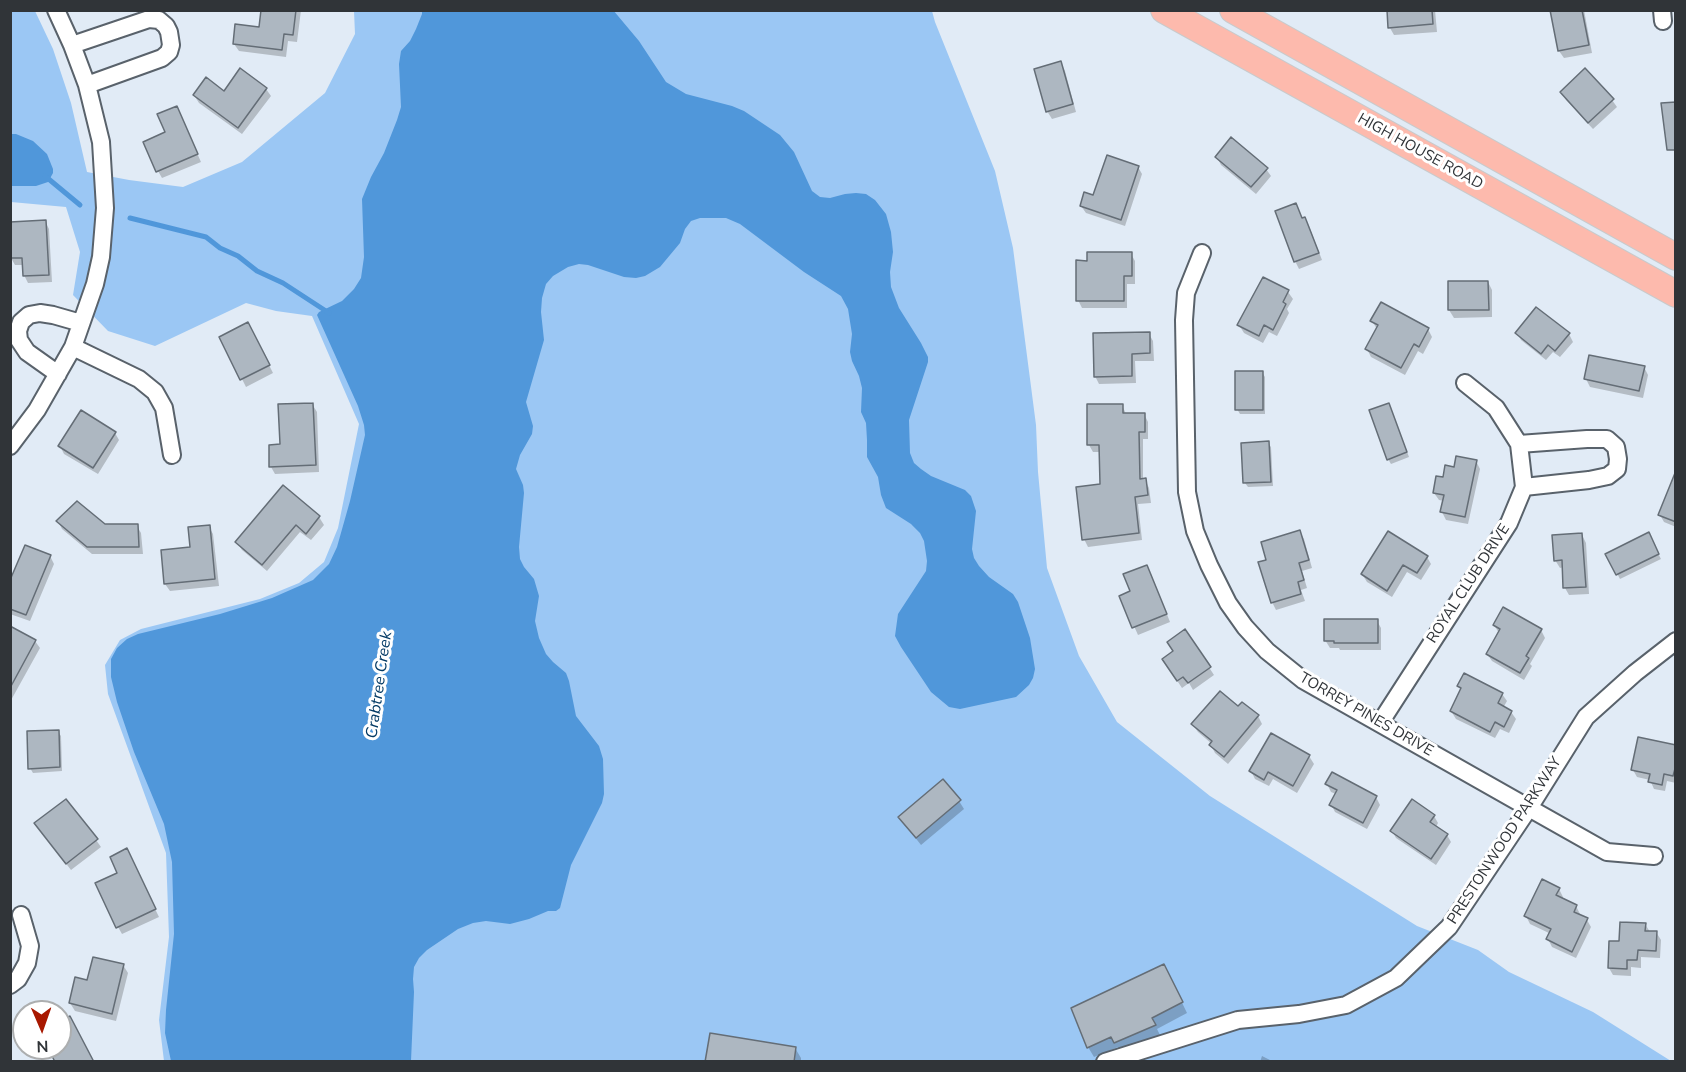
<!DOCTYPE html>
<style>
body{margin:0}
#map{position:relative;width:1686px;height:1072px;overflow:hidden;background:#e1ebf6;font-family:"Nunito Sans",sans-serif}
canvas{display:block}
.frame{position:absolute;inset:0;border:12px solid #303438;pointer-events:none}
.north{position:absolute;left:12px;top:1000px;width:60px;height:60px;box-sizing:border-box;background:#fff;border:2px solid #acaeaf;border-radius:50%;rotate:178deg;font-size:16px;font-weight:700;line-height:24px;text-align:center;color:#303438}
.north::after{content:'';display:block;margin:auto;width:21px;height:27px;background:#a81800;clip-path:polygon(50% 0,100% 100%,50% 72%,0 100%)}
</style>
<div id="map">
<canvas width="1686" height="1072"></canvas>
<div class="frame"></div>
<div class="north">N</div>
</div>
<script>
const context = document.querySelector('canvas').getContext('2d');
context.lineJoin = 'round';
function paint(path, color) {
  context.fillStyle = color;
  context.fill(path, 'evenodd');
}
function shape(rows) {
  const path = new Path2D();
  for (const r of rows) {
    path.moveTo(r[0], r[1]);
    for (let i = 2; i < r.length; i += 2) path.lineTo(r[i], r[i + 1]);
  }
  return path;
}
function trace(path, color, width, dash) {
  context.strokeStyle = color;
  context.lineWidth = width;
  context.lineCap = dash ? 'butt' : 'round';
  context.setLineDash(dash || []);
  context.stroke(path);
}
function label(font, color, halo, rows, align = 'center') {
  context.font = font + ' "Nunito Sans",sans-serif';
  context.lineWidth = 6;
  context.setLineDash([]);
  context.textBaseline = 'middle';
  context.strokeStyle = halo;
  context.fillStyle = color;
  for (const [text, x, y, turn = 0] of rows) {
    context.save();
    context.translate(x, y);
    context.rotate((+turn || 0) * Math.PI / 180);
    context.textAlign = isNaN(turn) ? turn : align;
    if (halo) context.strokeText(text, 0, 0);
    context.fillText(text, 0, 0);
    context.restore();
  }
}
const green = shape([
 [10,11,35,11,53,49,71,103,87,172,129,180,183,187,242,162,325,93,355,34,354,11,932,11,935,22,995,171,1013,248,1036,425,1038,472,1047,568,1079,656,1117,722,1210,796,1417,926,1478,950,1509,972,1593,1012,1671,1061,164,1061,159,1020,169,937,166,853,108,694,105,665,120,640,141,629,260,599,299,583,324,562,338,528,359,424,312,316,276,311,246,303,155,346,108,331,73,295,80,252,66,207,11,202]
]);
const water = shape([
 [613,10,639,41,666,82,686,94,732,106,744,111,780,135,794,152,812,191,820,197,830,198,845,194,856,193,866,194,875,200,886,214,891,232,893,252,890,272,891,287,899,308,921,343,928,357,928,362,909,420,910,453,914,463,921,469,931,476,965,490,971,496,976,511,972,549,974,558,979,566,989,577,1013,594,1018,602,1030,638,1035,669,1033,678,1029,685,1016,697,960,709,949,707,931,692,901,647,895,636,898,614,926,571,927,561,924,541,920,533,911,524,886,508,881,495,878,477,867,457,867,440,866,423,861,412,862,388,859,376,852,361,850,352,852,334,848,309,841,296,804,272,740,224,726,218,700,218,691,221,685,229,680,243,660,267,645,276,636,278,624,277,588,265,579,264,568,267,553,276,546,284,542,298,541,312,544,340,526,402,533,426,532,434,520,455,516,469,523,485,524,493,519,547,520,559,524,567,534,579,539,596,535,621,539,638,546,654,553,662,566,673,569,681,576,716,599,746,603,759,604,794,602,803,571,865,560,908,556,911,548,911,529,919,510,924,486,921,473,923,458,929,427,950,419,958,414,967,413,979,414,992,411,1061,171,1061,165,1033,166,1010,174,934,172,862,164,824,134,752,117,702,111,677,111,659,117,648,127,639,138,634,220,614,272,598,313,580,329,564,337,547,350,501,365,435,364,425,358,406,317,315,319,312,342,301,354,289,361,278,364,257,362,199,371,177,384,153,397,120,401,107,399,64,401,51,410,41,416,29,422,14,422,11],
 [10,134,16,134,33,141,47,154,53,169,53,173,48,182,36,186,11,186]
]);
const shadow = shape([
 [263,10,301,10,297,42,288,41,286,57,239,51,234,44,261,28],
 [1388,10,1435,10,1437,32,1394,35,1390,28],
 [1584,10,1592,53,1564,58,1559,51,1552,11],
 [1061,63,1065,71,1076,112,1052,119,1047,111],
 [266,89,271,96,242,134,199,103,194,95],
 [1562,92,1612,100,1617,107,1593,129,1566,100],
 [180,115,201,162,162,178,158,171,167,133],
 [1217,157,1266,169,1271,176,1256,194,1221,165],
 [1138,167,1142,174,1125,226,1086,213,1081,206],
 [1296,205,1302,219,1305,218,1309,226,1322,260,1299,269,1295,261],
 [45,221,49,229,52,282,28,283,24,275,24,265,15,265,11,258],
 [1131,254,1135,261,1135,284,1127,284,1127,308,1082,308,1078,300,1089,262],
 [1263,279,1288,292,1293,299,1287,309,1289,313,1277,336,1269,332,1263,343,1244,333,1239,325],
 [1449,282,1488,282,1492,290,1492,317,1454,318,1449,310],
 [1372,321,1428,329,1432,337,1423,354,1418,351,1405,375,1371,357,1367,349,1377,329],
 [252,331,273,373,246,387,221,337],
 [1517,333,1569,334,1573,342,1560,357,1553,352,1546,360,1521,340],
 [1149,334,1153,341,1154,361,1135,361,1136,383,1099,384,1095,376],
 [1644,367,1648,375,1643,398,1590,387,1586,379],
 [1262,372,1265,377,1265,414,1240,414,1237,409],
 [312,404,317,412,319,472,275,474,271,467,281,446],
 [1122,405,1126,414,1144,414,1148,422,1148,439,1143,439,1143,480,1145,480,1149,488,1151,503,1138,504,1142,540,1088,547,1084,539,1101,485,1101,452,1093,452,1089,445],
 [1391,409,1409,457,1391,464,1388,459],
 [115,433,119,440,98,474,64,454,60,446],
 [1268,443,1271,447,1273,486,1248,487,1245,483],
 [1476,461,1480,469,1468,524,1446,520,1442,512,1444,501,1439,500,1434,493,1455,468],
 [1676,482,1676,527,1664,522,1660,515],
 [283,488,319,517,324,525,311,540,300,532,267,571,242,550,237,542],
 [58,521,105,525,137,526,141,533,143,554,92,554,62,529],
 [209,527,213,534,219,586,170,591,165,584],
 [1300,532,1304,539,1312,568,1302,571,1307,588,1301,590,1305,601,1276,610,1272,602,1268,561],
 [1648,534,1661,559,1620,579,1607,554],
 [1582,535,1586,543,1589,594,1569,595,1565,588,1564,567,1560,568,1555,560],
 [50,556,54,564,30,621,10,614,10,583],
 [1427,557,1431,564,1421,580,1407,572,1392,597,1367,582,1362,574],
 [1151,574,1170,622,1138,635,1121,597,1132,592],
 [1377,621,1381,628,1381,650,1340,650,1339,648,1330,648,1325,640],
 [1494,625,1541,630,1545,638,1530,664,1532,666,1524,680,1492,661,1487,654,1499,633],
 [10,631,35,641,40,648,10,702],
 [1185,631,1214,675,1193,690,1189,683,1182,688,1168,667],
 [1459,686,1502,694,1507,701,1503,708,1511,712,1516,719,1509,733,1500,729,1495,738,1456,719,1451,711,1461,691],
 [1239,708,1258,716,1262,724,1228,764,1215,753,1211,745,1212,744,1198,732,1193,725],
 [58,732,61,736,62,771,33,773,30,768],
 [1271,735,1309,756,1314,764,1297,793,1273,779,1269,786,1255,779,1251,771],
 [1676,746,1676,783,1667,781,1665,791,1654,789,1650,780,1637,777,1633,770],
 [1327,784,1376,797,1380,805,1367,829,1335,812,1331,804,1336,794,1331,792],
 [959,801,964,809,921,845,900,818],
 [1434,816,1438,823,1436,827,1447,835,1451,842,1436,865,1396,838,1392,831],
 [41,831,96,840,101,847,71,870],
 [130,858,159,917,122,934,118,927,119,873],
 [1559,889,1563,897,1562,900,1576,906,1580,914,1579,916,1587,920,1591,927,1576,958,1552,947,1548,939,1551,934,1530,924,1526,916],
 [1645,924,1650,932,1656,932,1661,940,1660,958,1641,957,1641,968,1631,967,1631,976,1613,975,1609,968,1621,942],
 [123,965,128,973,116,1021,75,1011,70,1003,88,982],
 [1169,976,1187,1013,1157,1029,1160,1035,1121,1053,1118,1047,1094,1057,1088,1047],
 [795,1048,801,1058,801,1062,707,1062],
 [1262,1056,1274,1062,1260,1062]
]);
const stream = shape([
 [45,176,80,205],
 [130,218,206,237,220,248,238,256,257,271,283,283,329,313]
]);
const building = shape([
 [261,10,296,10,293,35,284,34,282,50,233,44,235,24,259,27,261,10],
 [1387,10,1432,10,1433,24,1388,28,1387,10],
 [1550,10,1582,10,1589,45,1558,51,1550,10],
 [1061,61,1073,104,1046,112,1034,69,1061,61],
 [240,68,267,88,238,128,193,95,206,77,224,91,240,68],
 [1585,68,1614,99,1588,123,1560,92,1585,68],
 [1676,102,1676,150,1667,150,1661,103,1676,102],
 [177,106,198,154,156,172,143,142,165,132,157,114,177,106],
 [1231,137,1268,168,1251,187,1215,157,1231,137],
 [1107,155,1139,166,1121,220,1080,206,1084,192,1093,195,1107,155],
 [1296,203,1302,218,1305,217,1319,253,1294,262,1275,211,1296,203],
 [46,220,49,275,23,276,22,258,10,258,10,222,46,220],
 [1087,252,1132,252,1132,276,1124,276,1124,301,1076,301,1076,260,1087,261,1087,252],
 [1263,277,1289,290,1283,302,1286,304,1273,330,1264,325,1259,336,1237,325,1263,277],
 [1448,281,1488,281,1489,310,1448,310,1448,281],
 [1381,302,1429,328,1419,347,1414,344,1401,368,1365,349,1378,325,1370,321,1381,302],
 [1536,307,1570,333,1555,351,1548,345,1541,354,1515,333,1536,307],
 [248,322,270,365,240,380,219,337,248,322],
 [1150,332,1150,353,1132,354,1132,376,1094,377,1093,333,1150,332],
 [1589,355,1645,366,1639,391,1584,379,1589,355],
 [1235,371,1263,371,1263,410,1235,410,1235,371],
 [313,403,316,465,269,467,269,445,280,444,278,404,313,403],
 [1389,403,1407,452,1387,460,1369,410,1389,403],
 [1087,404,1123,404,1123,413,1145,413,1145,432,1139,432,1140,479,1146,478,1148,495,1135,497,1139,533,1082,540,1076,487,1100,484,1099,445,1087,445,1087,404],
 [81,410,116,432,93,468,58,446,81,410],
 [1269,441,1271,482,1243,483,1241,443,1269,441],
 [1456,456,1477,460,1465,517,1440,512,1444,495,1433,493,1436,476,1443,477,1445,465,1454,467,1456,456],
 [1675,473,1676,473,1676,522,1658,515,1675,473],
 [283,485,320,516,306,534,296,525,262,565,235,542,283,485],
 [77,501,105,524,138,524,139,547,87,547,56,521,77,501],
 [210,525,215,579,164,584,161,550,190,547,188,527,210,525],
 [1300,530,1309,560,1299,563,1304,580,1298,582,1301,594,1271,603,1258,562,1266,560,1261,542,1300,530],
 [1388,531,1428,556,1417,573,1403,565,1387,591,1361,574,1388,531],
 [1649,532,1659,554,1616,575,1605,554,1649,532],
 [1582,533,1586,587,1563,588,1562,560,1554,561,1552,535,1582,533],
 [25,545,51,555,26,615,10,609,10,580,25,545],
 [1147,565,1167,614,1132,628,1119,596,1130,591,1123,574,1147,565],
 [1503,607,1542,629,1526,656,1529,658,1520,673,1486,654,1500,629,1493,625,1503,607],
 [1324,619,1378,619,1378,643,1334,643,1334,641,1324,641,1324,619],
 [10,626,36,640,10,688,10,626],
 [1185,629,1211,667,1188,683,1183,677,1177,681,1162,659,1173,651,1167,642,1185,629],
 [1464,673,1503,693,1498,703,1512,711,1504,727,1495,722,1490,732,1450,711,1461,688,1457,686,1464,673],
 [1220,691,1238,706,1242,702,1259,715,1224,757,1209,745,1212,741,1191,724,1220,691],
 [59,730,60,767,28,769,27,731,59,730],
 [1271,733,1310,755,1293,786,1268,772,1264,780,1249,771,1271,733],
 [1638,737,1676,745,1676,765,1673,776,1664,774,1662,785,1648,782,1650,774,1631,770,1638,737],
 [1332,772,1377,796,1363,823,1329,805,1337,790,1325,784,1332,772],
 [943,779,961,800,916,838,898,817,943,779],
 [66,799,98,839,66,864,34,823,66,799],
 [1412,799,1435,815,1430,822,1448,834,1431,859,1390,831,1412,799],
 [127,848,156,909,116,928,95,883,117,873,110,857,127,848],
 [1542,879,1560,888,1556,895,1577,905,1574,912,1588,918,1572,952,1546,939,1551,929,1524,916,1542,879],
 [1620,922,1646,923,1645,931,1657,931,1656,951,1638,950,1637,960,1627,960,1627,969,1608,968,1609,941,1619,941,1620,922],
 [93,957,124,964,112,1014,69,1003,75,977,87,980,93,957],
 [1164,964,1183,1002,1152,1018,1156,1025,1114,1043,1111,1037,1087,1048,1071,1008,1164,964],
 [70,1016,94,1062,55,1062,48,1048,60,1048,60,1021,70,1016],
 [710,1033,796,1047,794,1062,705,1062,710,1033]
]);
const minor = shape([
 [1662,10,1663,21],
 [72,45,149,19,159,20,166,26,169,32,171,45,169,52,162,58,87,85],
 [1202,253,1186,293,1184,320,1187,492,1195,531,1209,565,1228,603,1245,627,1267,651,1303,680,1529,808,1607,852,1654,856],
 [73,347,139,379,155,392,164,408,172,455],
 [58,374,27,352,19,340,18,331,21,322,29,315,40,313,53,315,81,323],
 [1519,444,1587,439,1607,439,1616,447,1618,459,1617,469,1608,476,1589,480,1524,487],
 [10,446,37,410,73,347,95,284,101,257,105,208,101,142,87,85,72,45,56,10],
 [1380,723,1509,523,1524,487,1519,444,1496,408,1465,383],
 [10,985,18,979,27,963,30,946,21,915],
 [1105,1062,1238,1020,1299,1014,1346,1005,1396,978,1449,927,1529,808,1586,717,1635,673,1676,641]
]);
const primary = shape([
 [1164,10,1676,294],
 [1233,10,1676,257]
]);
const streetNames = [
 ["HIGH HOUSE ROAD",1420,152,29],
 ["ROYAL CLUB DRIVE",1469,584,-57],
 ["TORREY PINES DRIVE",1366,715,30],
 ["PRESTONWOOD PARKWAY",1505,841,-57]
];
const waterNames = [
 ["Crabtree Creek",380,685,-82]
];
paint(green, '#9bc7f4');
paint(water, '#5097da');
paint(shadow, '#0003');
trace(stream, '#5097da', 5);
paint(building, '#adb7c1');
trace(building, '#646d76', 1.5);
trace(minor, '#59626b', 20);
trace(primary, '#c9cacb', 28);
trace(minor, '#fff', 16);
trace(primary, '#fdbaad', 26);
label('15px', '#303438', '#fff', streetNames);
label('italic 16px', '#033a65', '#fff', waterNames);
</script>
